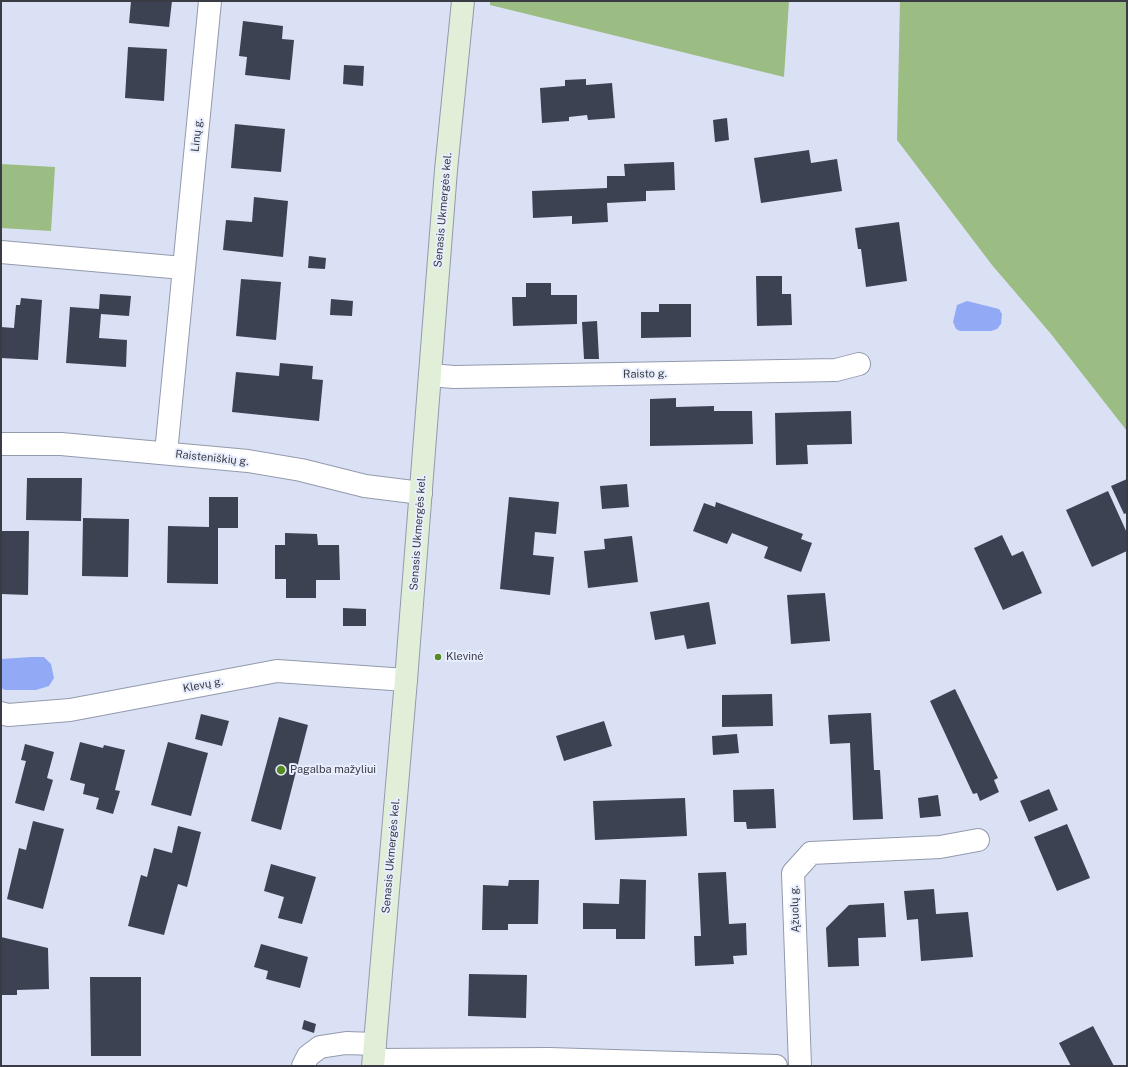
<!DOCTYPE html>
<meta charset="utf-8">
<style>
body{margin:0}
#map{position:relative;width:1128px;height:1067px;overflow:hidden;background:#dae1f5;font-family:"Public Sans",sans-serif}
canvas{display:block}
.frame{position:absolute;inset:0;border:2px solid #393c44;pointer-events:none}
</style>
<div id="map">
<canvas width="1128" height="1067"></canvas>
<div class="frame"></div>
</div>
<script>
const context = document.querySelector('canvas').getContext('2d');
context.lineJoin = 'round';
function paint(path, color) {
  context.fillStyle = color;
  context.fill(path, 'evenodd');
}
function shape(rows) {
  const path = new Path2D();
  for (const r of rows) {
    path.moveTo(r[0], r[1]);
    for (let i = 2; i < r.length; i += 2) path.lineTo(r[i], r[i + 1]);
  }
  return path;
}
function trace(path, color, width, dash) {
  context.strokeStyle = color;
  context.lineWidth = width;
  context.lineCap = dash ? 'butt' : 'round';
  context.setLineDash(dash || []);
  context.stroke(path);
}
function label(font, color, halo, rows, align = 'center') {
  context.font = font + ' "Public Sans",sans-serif';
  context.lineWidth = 4;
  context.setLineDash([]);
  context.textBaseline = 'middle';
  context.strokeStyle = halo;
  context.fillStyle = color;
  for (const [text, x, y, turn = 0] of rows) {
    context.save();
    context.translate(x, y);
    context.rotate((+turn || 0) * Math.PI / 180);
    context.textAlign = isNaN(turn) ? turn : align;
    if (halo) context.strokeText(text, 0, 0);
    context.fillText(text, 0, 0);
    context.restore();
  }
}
const green = shape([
 [490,1,789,1,784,77,490,5],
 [900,1,1127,1,1127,431,1051,334,992,265,897,140],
 [1,164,55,167,51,231,1,228]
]);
const water = shape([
 [967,301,999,309,1002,314,1001,324,997,329,991,331,960,331,956,329,953,322,957,305],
 [31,657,44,657,51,664,54,678,49,686,36,690,5,690,1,688,1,659]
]);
const building = shape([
 [131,1,172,1,169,27,129,23],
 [243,21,283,26,282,39,294,40,290,80,245,75,247,57,239,56],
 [128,47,167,49,164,101,125,98],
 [344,65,364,66,363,86,343,84],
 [586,79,586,85,612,83,615,118,588,120,587,115,569,117,569,121,542,123,540,88,565,86,565,80],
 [727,118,729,140,715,142,713,120],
 [235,124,285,129,281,172,231,168],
 [809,150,811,163,837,159,842,191,761,203,754,158],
 [674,162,675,190,646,191,646,201,607,203,608,222,572,224,572,216,533,218,532,191,607,188,607,176,625,176,624,164],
 [254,197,288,201,283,257,223,250,226,220,252,222],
 [899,222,907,281,866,287,861,249,858,249,855,228],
 [309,256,326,258,325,269,308,268],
 [756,276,782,276,782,294,791,294,792,325,757,326],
 [241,279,281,282,276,340,236,336],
 [526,283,551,283,551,295,577,295,577,324,513,326,512,297,526,297],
 [100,294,131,296,129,316,101,314,99,338,127,340,126,367,66,363,70,307,99,309],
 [21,298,42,300,38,360,1,358,1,327,14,328,16,305,20,305],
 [331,299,353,301,352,316,330,315],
 [659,304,691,304,691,337,641,338,641,312,659,312],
 [597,321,599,359,584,359,582,322],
 [280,363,313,366,312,379,323,380,319,421,232,412,236,372,279,376],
 [676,398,676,407,714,406,714,411,752,411,753,444,650,446,650,399],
 [851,411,852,444,807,445,808,464,776,465,775,413],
 [27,478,82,478,81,521,26,520],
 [1127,479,1127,513,1124,514,1111,486],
 [627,484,629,507,602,509,600,486],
 [1108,491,1127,533,1127,551,1092,567,1066,510],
 [209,497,238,497,238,528,218,528,218,584,167,583,168,526,209,527],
 [509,497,559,502,556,534,535,532,533,555,554,557,550,595,500,589],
 [716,502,803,534,801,539,812,543,801,572,764,558,768,547,732,533,727,544,693,531,704,503,715,507],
 [83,518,129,519,128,577,82,576],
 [1,531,29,531,28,595,1,594],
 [285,533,317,534,318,545,339,545,340,580,316,580,316,598,286,598,286,579,275,579,275,545,285,545],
 [1002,535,1012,556,1023,551,1042,593,1003,610,974,548],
 [632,536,638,582,588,588,584,551,605,549,604,539],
 [825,593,830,641,791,644,787,595],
 [709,602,716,644,687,649,684,635,655,640,650,612],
 [343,608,366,609,366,626,343,626],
 [955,689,998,778,994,780,999,792,980,801,977,793,973,794,930,701],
 [772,694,773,726,722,727,722,695],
 [871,713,874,770,880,770,883,819,853,820,850,743,830,744,828,715],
 [201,714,229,721,222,746,195,739],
 [279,717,308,725,281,830,251,821],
 [604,721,612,746,564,761,556,736],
 [737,734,739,753,713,755,712,736],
 [80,742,103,748,104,745,125,750,115,790,120,791,113,814,96,809,99,798,83,794,85,784,70,780],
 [168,742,208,753,191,816,151,805],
 [25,744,54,752,47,778,53,780,44,811,15,803,26,761,21,760],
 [774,789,776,828,747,829,746,822,734,822,733,790],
 [1049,789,1058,810,1029,822,1020,801],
 [938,795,941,816,920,818,918,798],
 [685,798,687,836,595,840,593,801],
 [33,821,64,829,43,909,7,899,19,848,26,850],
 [1067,824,1090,878,1057,891,1034,837],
 [178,826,201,832,187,887,178,884,164,935,128,926,141,875,147,877,154,848,172,853],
 [271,864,316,877,302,924,278,918,284,897,264,891],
 [726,872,729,924,746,923,747,955,733,956,734,964,695,966,694,936,701,936,698,873],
 [620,879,646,880,645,939,616,939,616,929,583,929,583,903,619,904],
 [509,880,539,880,538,924,508,924,508,930,482,930,483,885,508,886],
 [934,889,936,914,968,912,973,957,921,961,918,919,907,920,904,891],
 [884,903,886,937,858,938,859,966,828,967,826,928,849,905],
 [1,937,48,948,49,989,17,990,17,995,1,995],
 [261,944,308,957,300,988,266,979,268,971,254,967],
 [469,974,527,975,526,1018,468,1016],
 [90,977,141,977,141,1056,91,1056],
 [304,1020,316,1024,314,1033,302,1029],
 [1093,1026,1114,1066,1071,1066,1059,1043]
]);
const minor = shape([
 [1,252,183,268],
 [430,375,454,377,836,370,859,364],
 [1,444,61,444,248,461,301,470,365,486,421,493],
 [166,453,210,1],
 [1,713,8,715,70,710,277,671,406,680],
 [374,1060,549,1059,776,1066],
 [303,1066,308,1056,320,1047,346,1043,375,1044],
 [800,1066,793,873,811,853,940,847,978,840]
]);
const secondary = shape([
 [373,1066,406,680,446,170,463,1]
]);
const markers = [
 [438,657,4,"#568a22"],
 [281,770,5,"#568a22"]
];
const streetNames = [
 ["Linų g.",197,135,-84],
 ["Senasis Ukmergės kel.",443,210,-85],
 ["Raisto g.",645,374,-1],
 ["Raisteniškių g.",212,458,6],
 ["Senasis Ukmergės kel.",418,533,-86],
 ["Klevų g.",203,685,-11],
 ["Senasis Ukmergės kel.",391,856,-85],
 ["Ąžuolų g.",795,909,-92]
];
const poiNames = [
 ["Klevinė",446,657],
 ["Pagalba mažyliui",290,770]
];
paint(green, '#9bbc83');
paint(water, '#92a9f6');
paint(building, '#3d4252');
trace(minor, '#939aad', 24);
trace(secondary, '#939aad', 24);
trace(minor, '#fff', 22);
trace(secondary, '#e1eed8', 22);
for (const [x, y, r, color] of markers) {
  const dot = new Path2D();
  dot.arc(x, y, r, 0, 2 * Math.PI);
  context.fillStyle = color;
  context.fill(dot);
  trace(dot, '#e9eeff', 1.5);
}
label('11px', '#393c44', '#e9eeff', streetNames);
label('11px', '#393c44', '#e9eeff', poiNames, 'left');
</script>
